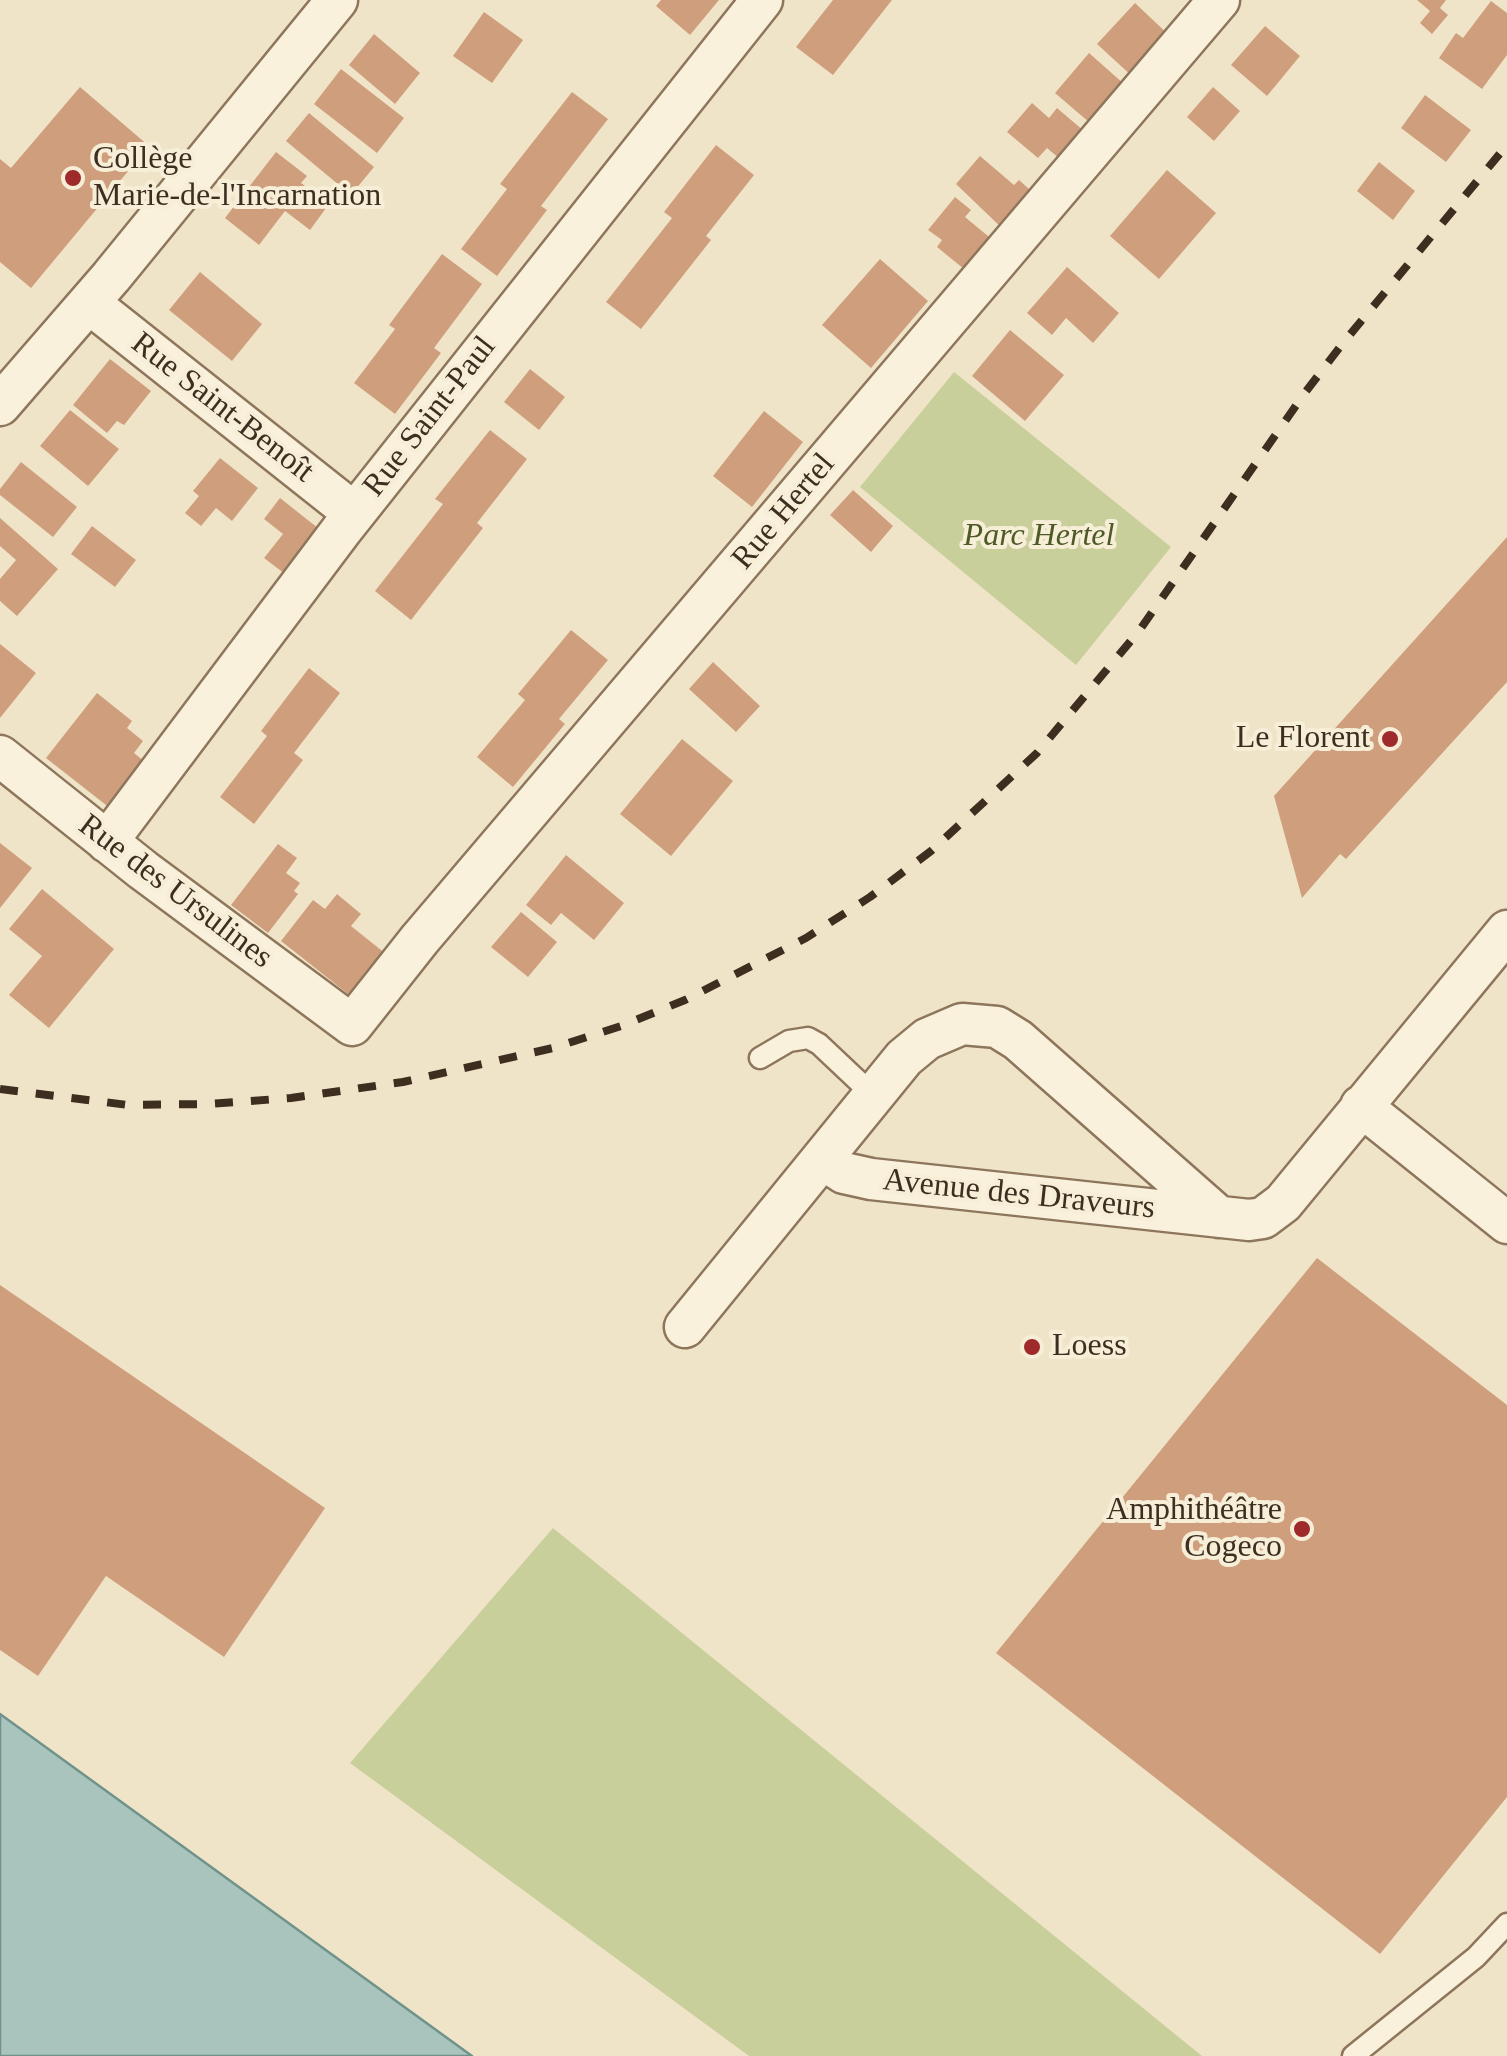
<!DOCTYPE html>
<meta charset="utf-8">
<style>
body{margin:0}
canvas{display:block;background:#f0e4c8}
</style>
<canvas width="1507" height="2056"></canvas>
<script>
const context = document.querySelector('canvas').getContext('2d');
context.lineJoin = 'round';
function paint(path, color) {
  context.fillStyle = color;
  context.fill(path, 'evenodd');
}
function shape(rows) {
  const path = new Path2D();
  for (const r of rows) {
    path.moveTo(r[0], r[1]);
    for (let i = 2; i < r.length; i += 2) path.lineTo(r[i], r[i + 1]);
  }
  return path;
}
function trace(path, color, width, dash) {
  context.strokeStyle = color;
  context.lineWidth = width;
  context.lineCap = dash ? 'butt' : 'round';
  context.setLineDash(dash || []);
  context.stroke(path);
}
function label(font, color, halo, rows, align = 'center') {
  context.font = font + ' Georgia,serif';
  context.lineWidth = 8;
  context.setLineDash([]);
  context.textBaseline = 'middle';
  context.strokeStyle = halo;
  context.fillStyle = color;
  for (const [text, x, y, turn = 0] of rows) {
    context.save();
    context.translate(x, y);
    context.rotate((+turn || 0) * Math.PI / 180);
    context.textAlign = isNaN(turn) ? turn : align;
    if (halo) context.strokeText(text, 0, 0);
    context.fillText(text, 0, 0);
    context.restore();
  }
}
const green = shape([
 [954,372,1171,547,1076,665,860,487],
 [553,1528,1202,2056,749,2056,350,1763]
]);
const water = shape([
 [0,1714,472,2056,0,2056,0,1714]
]);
const building = shape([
 [661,0,719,0,690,35,656,6],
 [833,0,892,0,833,75,796,47],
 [1417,0,1446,0,1440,8,1448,15,1432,34,1420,23,1430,11],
 [1491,1,1507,13,1507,55,1482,89,1439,58,1456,33,1463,38],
 [1135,3,1171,37,1133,77,1097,44],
 [484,12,523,40,492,83,453,56],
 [1265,26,1300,56,1267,96,1231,65],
 [374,34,420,73,395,104,349,65],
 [1089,53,1124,84,1090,123,1055,93],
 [341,69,404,118,377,153,314,104],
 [80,87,149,146,31,288,0,262,0,159,11,168],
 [1213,87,1240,111,1214,141,1187,117],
 [572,92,608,119,541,206,547,210,497,276,461,249,507,189,500,184],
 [1425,95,1471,130,1446,162,1401,128],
 [1032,103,1049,118,1057,108,1091,137,1067,165,1047,148,1038,158,1007,132],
 [309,113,374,167,351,195,286,141],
 [716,145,754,175,706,236,711,240,641,329,606,302,672,218,664,212],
 [276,152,307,176,301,183,329,204,310,230,285,211,259,245,225,218],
 [980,156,1014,185,1019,180,1038,197,1007,233,956,184],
 [1379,162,1415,191,1393,220,1357,191],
 [1167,170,1216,213,1159,279,1110,236],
 [955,197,971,210,965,217,994,241,969,273,937,247,942,240,928,230],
 [442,254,482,284,434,348,441,353,395,414,354,383,395,329,389,325],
 [880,259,928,301,871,368,822,325],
 [1067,267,1119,313,1093,343,1066,318,1052,335,1027,313],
 [200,272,262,324,232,361,169,310],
 [1010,330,1064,375,1025,421,972,376],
 [110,359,151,391,124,425,117,421,107,433,73,405],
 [530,369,565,397,539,430,504,402],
 [70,410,119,449,88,486,40,446],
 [764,411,803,442,752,507,713,476],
 [490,430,527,459,477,523,483,528,411,620,375,591,443,504,435,499],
 [220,458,258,488,232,521,216,508,201,526,185,513,199,496,193,491],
 [21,462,77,507,53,537,0,495,0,489],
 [853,490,893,526,871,552,830,515],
 [280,498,328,536,293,580,264,558,283,534,264,519],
 [0,518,58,569,17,616,0,601,0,579,16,560,0,546],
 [92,526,136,560,115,587,71,554],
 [1507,537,1507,682,1346,859,1340,854,1302,898,1274,796],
 [571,630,608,660,559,719,565,724,513,787,477,757,525,700,518,694],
 [0,644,36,673,0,718],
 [713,662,760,706,736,732,689,689],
 [309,668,340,693,294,753,303,760,254,824,220,797,267,736,261,731],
 [97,693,132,721,127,728,143,741,134,753,156,771,120,816,46,758],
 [682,739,733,781,671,856,620,814],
 [0,843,32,868,0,908],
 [278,844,297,858,286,873,300,883,294,891,298,894,268,933,231,905],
 [566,855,624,903,594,940,561,913,551,925,526,905],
 [42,889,114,949,49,1028,9,995,42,956,9,929],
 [337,894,361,914,351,926,391,958,357,1001,281,941,313,900,325,909],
 [521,912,557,942,528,977,491,947],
 [1317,1258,1507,1405,1507,1797,1380,1954,996,1653],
 [0,1285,325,1508,224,1657,106,1576,38,1676,0,1650]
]);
const lane = shape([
 [760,1058,789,1041,808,1038,819,1044,872,1094],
 [1353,2056,1476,1957,1507,1924]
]);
const street = shape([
 [89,303,354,513],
 [0,405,111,277,337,0],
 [0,756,143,870,352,1025,420,939,1219,0],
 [107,842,343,528,762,0],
 [1361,1106,1507,1223],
 [823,1159,844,1173,871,1179,1249,1220,1263,1218,1283,1203,1507,931],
 [685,1327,904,1058,927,1039,962,1024,997,1027,1018,1040,1219,1217]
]);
const rail = shape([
 [0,1089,128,1105,209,1104,291,1098,403,1082,553,1048,621,1026,685,1000,806,938,870,897,931,851,1037,753,1139,631,1304,394,1343,343,1507,145]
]);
const markers = [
 [73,178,10,"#9e2a2b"],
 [1390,739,10,"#9e2a2b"],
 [1032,1347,10,"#9e2a2b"],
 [1302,1529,10,"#9e2a2b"]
];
const poiNames = [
 ["Collège",93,160],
 ["Marie-de-l'Incarnation",93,197],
 ["Le Florent",1370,739,"right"],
 ["Loess",1052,1347],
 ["Amphithéâtre",1282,1511,"right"],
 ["Cogeco",1282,1548,"right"]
];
const streetNames = [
 ["Rue Saint-Benoît",222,408,38],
 ["Rue Saint-Paul",430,417,-52],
 ["Rue Hertel",784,512,-50],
 ["Rue des Ursulines",175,892,37],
 ["Avenue des Draveurs",1019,1195,6]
];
const parkNames = [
 ["Parc Hertel",1039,537]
];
paint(green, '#c9cf9b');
paint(water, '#a9c4bc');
trace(water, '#6f938a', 2.5);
paint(building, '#cf9f7d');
trace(lane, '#8d765c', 25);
trace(street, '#8d765c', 45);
trace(lane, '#faf1dc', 20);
trace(street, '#faf1dc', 40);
trace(rail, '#3d2e20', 8, [18, 18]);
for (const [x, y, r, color] of markers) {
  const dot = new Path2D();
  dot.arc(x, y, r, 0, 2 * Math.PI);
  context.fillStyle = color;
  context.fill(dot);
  trace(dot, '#f7eed8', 4);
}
label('32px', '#3d2e20', '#f7eed8', poiNames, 'left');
label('32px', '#3d2e20', '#f7eed8', streetNames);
label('italic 32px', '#4d5a26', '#f7eed8', parkNames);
</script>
